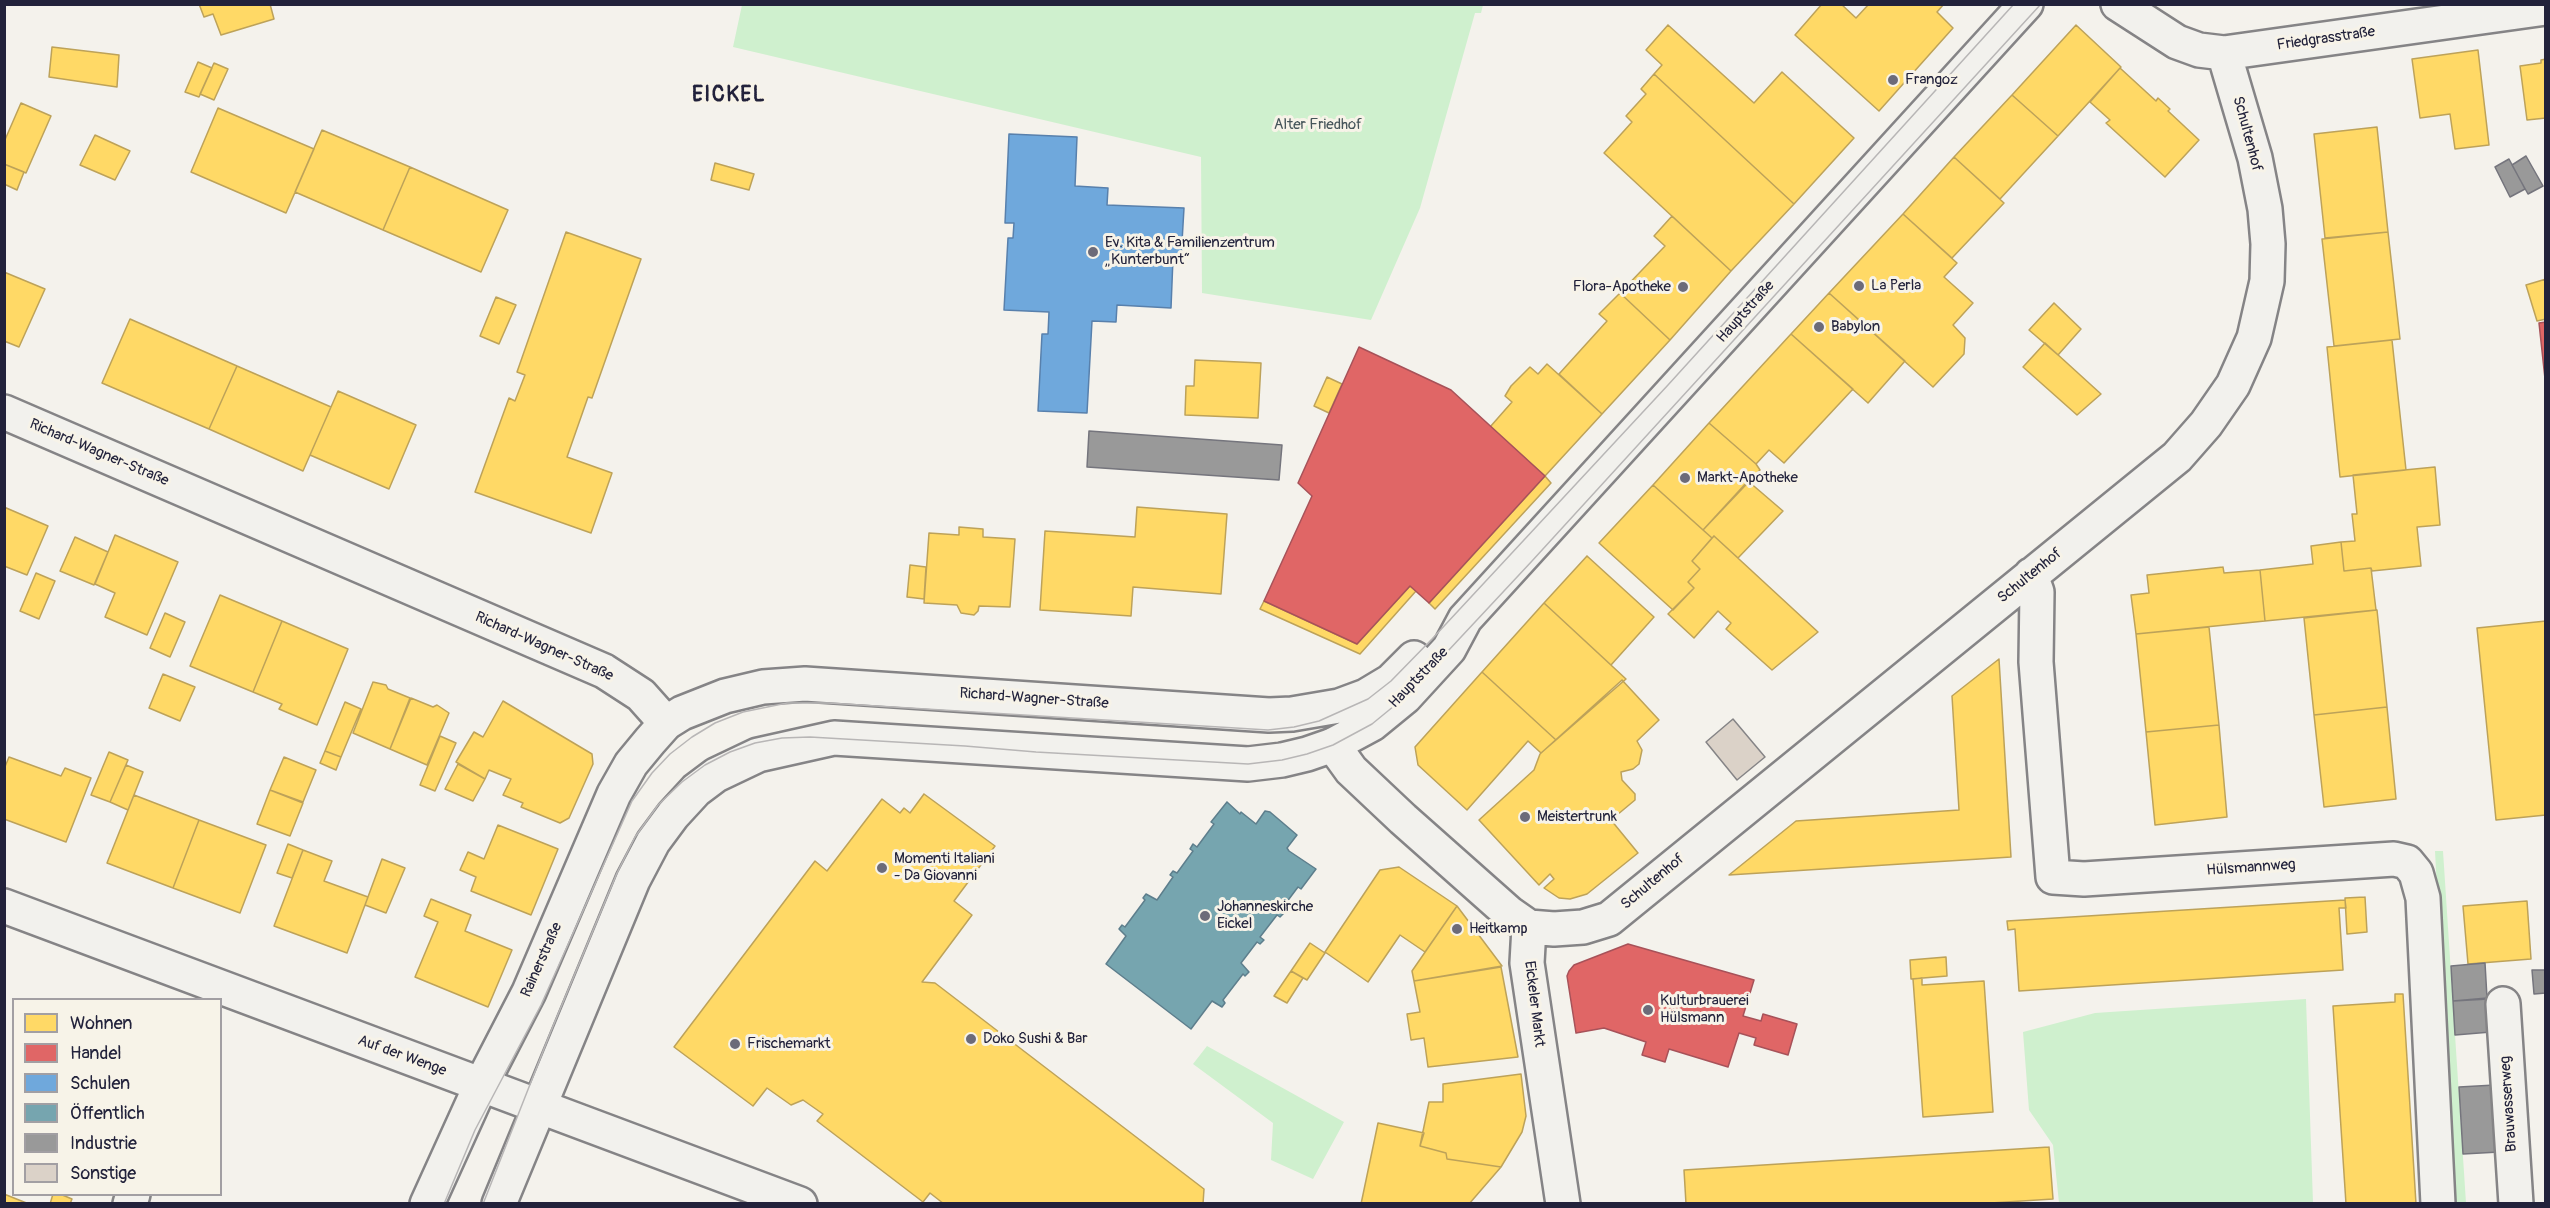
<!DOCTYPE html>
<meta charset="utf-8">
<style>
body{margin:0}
#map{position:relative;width:2550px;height:1208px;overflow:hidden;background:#f4f2ec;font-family:Pangolin,sans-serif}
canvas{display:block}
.frame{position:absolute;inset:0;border:6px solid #22223b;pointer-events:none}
.legend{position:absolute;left:12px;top:998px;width:210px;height:198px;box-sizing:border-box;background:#f7f3e8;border:2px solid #a29fa3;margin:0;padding:8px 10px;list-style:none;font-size:18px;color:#22223b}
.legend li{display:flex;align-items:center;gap:12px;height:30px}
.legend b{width:30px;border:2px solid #a29fa3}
</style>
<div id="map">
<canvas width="2550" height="1208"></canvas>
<div class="frame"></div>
<ul class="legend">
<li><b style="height:16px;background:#ffd966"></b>Wohnen</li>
<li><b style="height:16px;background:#e06666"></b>Handel</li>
<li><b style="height:16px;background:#6fa8dc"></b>Schulen</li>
<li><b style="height:16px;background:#76a5af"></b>Öffentlich</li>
<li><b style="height:16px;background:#999"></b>Industrie</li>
<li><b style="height:16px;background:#dbd2c8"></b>Sonstige</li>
</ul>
</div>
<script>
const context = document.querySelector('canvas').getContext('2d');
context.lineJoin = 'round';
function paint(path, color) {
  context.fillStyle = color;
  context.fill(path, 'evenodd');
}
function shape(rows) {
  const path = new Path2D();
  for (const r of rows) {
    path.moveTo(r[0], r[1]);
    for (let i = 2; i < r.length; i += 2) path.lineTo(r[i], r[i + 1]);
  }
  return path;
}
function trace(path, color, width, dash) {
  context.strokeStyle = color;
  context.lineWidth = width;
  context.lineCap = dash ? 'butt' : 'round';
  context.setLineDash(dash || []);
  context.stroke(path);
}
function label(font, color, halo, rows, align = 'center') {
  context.font = font + ' Pangolin,sans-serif';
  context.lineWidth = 6;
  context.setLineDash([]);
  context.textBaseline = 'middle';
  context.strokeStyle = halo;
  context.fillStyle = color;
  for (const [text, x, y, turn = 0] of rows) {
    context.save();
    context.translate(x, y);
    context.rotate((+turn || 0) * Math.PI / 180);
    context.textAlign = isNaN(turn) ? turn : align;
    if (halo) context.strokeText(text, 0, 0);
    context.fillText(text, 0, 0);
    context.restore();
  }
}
const green = shape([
 [742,5,742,4,1483,5,1481,13,1475,13,1420,208,1371,320,1202,293,1201,157,733,47],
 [2435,851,2443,851,2466,1203,2453,1203],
 [2306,999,2313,1203,2059,1203,2053,1145,2029,1110,2023,1032,2095,1013],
 [1207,1046,1344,1122,1313,1179,1271,1160,1273,1123,1193,1064]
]);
const homes = shape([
 [199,4,270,4,274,19,221,35,213,14,204,17,199,4],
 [1822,4,1841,4,1856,18,1869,4,1944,4,1937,12,1953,28,1879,111,1795,35,1822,4],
 [1668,25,1754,103,1782,72,1854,138,1794,204,1654,74,1662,65,1646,50,1668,25],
 [2076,25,2121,67,2058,136,2012,95,2076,25],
 [52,47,119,55,117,87,49,77,52,47],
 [2478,50,2489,145,2455,149,2450,114,2420,118,2412,59,2478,50],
 [2546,59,2546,118,2527,120,2520,66,2541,63,2541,60,2546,59],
 [198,62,212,68,199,97,185,92,198,62],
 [214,63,228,69,214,100,200,94,214,63],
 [2120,68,2156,101,2158,98,2170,109,2168,111,2199,140,2165,177,2106,123,2110,120,2090,102,2120,68],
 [1654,74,1794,204,1731,271,1604,153,1632,122,1626,116,1646,94,1641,89,1654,74],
 [2012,95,2058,136,2000,199,1954,157,2012,95],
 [21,103,51,116,26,173,4,164,4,142,21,103],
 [218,108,314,149,286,213,191,172,218,108],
 [2377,127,2388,232,2325,238,2314,134,2377,127],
 [322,130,410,167,383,230,295,192,322,130],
 [95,135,130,151,115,180,80,165,95,135],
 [1954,157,2004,203,1952,258,1903,214,1954,157],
 [715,163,754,174,749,190,711,180,715,163],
 [4,164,24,172,17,190,4,184,4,164],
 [410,167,508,210,481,272,383,230,410,167],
 [1903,214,1957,263,1944,277,1973,303,1953,325,1965,338,1964,354,1933,387,1829,293,1903,214],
 [1672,216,1731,271,1670,340,1620,293,1665,246,1654,236,1672,216],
 [566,232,641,259,592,398,588,397,567,457,612,473,591,533,475,492,509,398,515,401,525,375,517,372,566,232],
 [2388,232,2400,339,2334,346,2322,239,2388,232],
 [4,272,45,289,19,347,4,341,4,272],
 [2546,279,2546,319,2537,321,2526,285,2546,279],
 [1620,293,1670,340,1602,414,1559,374,1607,321,1599,314,1620,293],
 [1829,293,1905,361,1868,403,1791,334,1829,293],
 [496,297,516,305,499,344,480,336,496,297],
 [2054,303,2081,329,2058,355,2029,330,2054,303],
 [130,319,237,366,209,429,102,383,130,319],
 [1791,334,1853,389,1784,463,1769,450,1756,464,1709,423,1791,334],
 [2392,340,2406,470,2340,477,2327,347,2392,340],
 [2045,343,2101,394,2077,415,2023,367,2045,343],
 [1195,360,1261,363,1258,418,1185,415,1186,386,1194,386,1195,360],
 [1547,364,1602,414,1545,476,1490,427,1512,402,1505,396,1511,386,1530,367,1538,374,1547,364],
 [237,366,331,407,303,471,209,429,237,366],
 [1327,377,1342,384,1329,413,1314,406,1327,377],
 [338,391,416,425,389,489,310,455,338,391],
 [1709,423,1756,464,1760,470,1703,530,1653,485,1709,423],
 [2435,467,2440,525,2417,527,2421,566,2372,571,2371,568,2344,571,2341,542,2355,541,2352,514,2357,514,2353,475,2435,467],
 [1545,476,1551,483,1435,609,1429,603,1545,476],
 [1748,481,1783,511,1738,558,1714,536,1712,538,1703,530,1748,481],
 [1653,485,1712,538,1692,561,1700,569,1688,582,1694,588,1673,610,1599,543,1653,485],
 [4,507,48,526,27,575,4,566,4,507],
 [1137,507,1227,514,1221,594,1133,587,1131,616,1040,610,1045,531,1135,537,1137,507],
 [959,527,983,529,983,537,1015,539,1010,607,979,606,978,611,974,615,961,613,957,605,924,603,929,533,959,535,959,527],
 [115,535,178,562,147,635,105,617,115,593,95,584,115,535],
 [1714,536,1818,632,1772,670,1726,629,1731,623,1718,611,1694,638,1668,614,1694,588,1688,582,1700,569,1692,561,1714,536],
 [75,537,108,552,94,585,60,571,75,537],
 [2341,542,2344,571,2371,568,2376,610,2265,621,2260,570,2313,564,2311,546,2341,542],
 [1587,556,1654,617,1611,665,1544,603,1587,556],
 [910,565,926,567,924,599,907,597,910,565],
 [2223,567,2224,573,2260,570,2265,621,2136,634,2131,595,2149,593,2147,575,2223,567],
 [36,573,55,581,39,619,20,611,36,573],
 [1410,586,1416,591,1360,654,1260,609,1264,601,1357,644,1410,586],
 [220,595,282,621,253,692,190,666,220,595],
 [1544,603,1626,679,1556,740,1482,672,1544,603],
 [2377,610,2387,707,2314,715,2304,618,2377,610],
 [165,613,185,622,170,657,150,648,165,613],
 [282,621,348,649,317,725,279,709,282,704,253,692,282,621],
 [2546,621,2546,815,2496,820,2477,628,2546,621],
 [2209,627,2219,725,2146,732,2136,634,2209,627],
 [1999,659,2011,857,1729,875,1796,821,1959,810,1952,696,1999,659],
 [1482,672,1556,740,1541,753,1528,741,1467,810,1418,765,1415,747,1482,672],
 [163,674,195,687,180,721,149,708,163,674],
 [1622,680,1659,720,1637,741,1642,750,1639,764,1633,769,1621,772,1622,780,1635,794,1635,800,1611,820,1638,853,1587,894,1570,899,1559,898,1544,888,1554,879,1550,874,1539,885,1479,820,1534,770,1540,754,1622,680],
 [373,682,386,685,388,689,410,698,390,749,353,733,373,682],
 [411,698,433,707,437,705,449,713,427,765,390,749,411,698],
 [503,701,592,754,593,764,569,818,560,823,521,807,523,803,503,795,511,779,489,770,485,779,456,762,474,732,483,737,503,701],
 [345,702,361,709,341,757,325,751,345,702],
 [2387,707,2396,799,2324,807,2314,715,2387,707],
 [2219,725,2227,817,2155,825,2146,732,2219,725],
 [440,736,456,743,435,791,420,785,440,736],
 [325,751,341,757,336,770,320,763,325,751],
 [109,752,128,760,110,802,91,795,109,752],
 [9,757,61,776,65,768,91,778,66,842,4,819,4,769,9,757],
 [284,757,316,770,303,802,270,790,284,757],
 [458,764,485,779,473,801,445,789,458,764],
 [126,765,143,772,128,810,110,802,126,765],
 [270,790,303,803,290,836,257,824,270,790],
 [924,794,995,846,954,901,972,915,922,982,935,983,1204,1189,1203,1204,944,1204,930,1193,923,1202,817,1121,823,1114,803,1100,791,1105,767,1088,753,1106,674,1047,815,861,827,871,882,799,900,813,904,808,910,813,924,794],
 [134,795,199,820,173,888,107,863,134,795],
 [199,820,266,845,240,913,173,888,199,820],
 [498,825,558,849,531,915,471,891,476,877,460,870,468,852,484,859,498,825],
 [288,844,303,850,292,878,277,873,288,844],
 [303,850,332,861,324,881,368,897,347,953,274,926,303,850],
 [382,859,405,868,386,913,365,905,382,859],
 [1399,867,1457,906,1425,952,1400,935,1368,982,1325,952,1380,870,1399,867],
 [2365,897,2367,932,2347,934,2345,898,2365,897],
 [431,899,471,915,465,931,512,950,488,1007,415,977,438,922,424,916,431,899],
 [2345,900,2346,908,2339,908,2343,970,2019,991,2015,929,2008,930,2007,921,2345,900],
 [2527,901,2531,959,2468,964,2463,906,2527,901],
 [1457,906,1502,966,1414,981,1412,971,1457,906],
 [1310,943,1325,953,1307,980,1291,971,1310,943],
 [1946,957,1947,976,1911,979,1910,960,1946,957],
 [1501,967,1518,1057,1428,1067,1424,1038,1411,1040,1407,1014,1420,1012,1414,981,1501,967],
 [1291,971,1303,978,1287,1003,1274,996,1291,971],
 [1922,978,1922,985,1984,981,1993,1112,1923,1117,1913,979,1922,978],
 [2395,994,2403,994,2416,1204,2346,1204,2333,1006,2395,1002,2395,994],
 [1521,1074,1526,1116,1522,1132,1501,1167,1447,1159,1446,1153,1420,1146,1429,1102,1443,1102,1443,1084,1521,1074],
 [1378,1123,1424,1133,1420,1146,1446,1153,1447,1159,1501,1167,1469,1204,1361,1204,1378,1123],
 [2049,1147,2053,1199,1975,1204,1686,1204,1684,1170,2049,1147],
 [4,1194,29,1204,4,1204,4,1194],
 [53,1194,60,1194,72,1199,70,1204,50,1204,53,1194]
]);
const shops = shape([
 [2546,322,2546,388,2539,323,2546,322],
 [1359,347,1451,390,1545,476,1429,603,1410,586,1357,644,1264,601,1312,496,1298,483,1359,347],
 [1628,944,1754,980,1743,1016,1761,1021,1763,1014,1797,1024,1788,1055,1754,1045,1756,1038,1739,1033,1728,1067,1669,1049,1665,1062,1642,1055,1646,1042,1604,1028,1576,1033,1567,976,1569,971,1574,965,1628,944]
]);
const schools = shape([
 [1009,134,1077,137,1075,186,1108,188,1107,205,1184,208,1181,259,1173,258,1171,308,1117,305,1116,322,1092,321,1087,413,1038,411,1042,334,1048,334,1049,312,1004,310,1008,238,1013,238,1014,223,1005,223,1009,134]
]);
const public = shape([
 [1227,802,1240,814,1241,812,1256,824,1265,811,1270,812,1297,835,1287,848,1289,851,1316,869,1301,889,1298,887,1280,911,1284,913,1280,917,1277,915,1260,937,1264,940,1260,944,1257,942,1241,963,1249,972,1245,976,1243,974,1223,1000,1225,1003,1222,1007,1212,1001,1191,1029,1106,964,1126,936,1119,929,1122,925,1125,927,1145,900,1143,898,1146,894,1157,900,1173,877,1170,875,1173,871,1177,873,1193,851,1190,849,1193,844,1197,847,1214,824,1211,822,1227,802]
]);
const industry = shape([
 [2526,156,2543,186,2528,194,2512,165,2526,156],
 [2509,159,2525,189,2510,197,2495,167,2509,159],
 [1089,431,1282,445,1279,480,1087,467,1089,431],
 [2485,963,2487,998,2453,1001,2451,966,2485,963],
 [2532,970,2546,970,2546,993,2534,994,2532,970],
 [2489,999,2491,1032,2455,1035,2453,1001,2489,999],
 [2495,1085,2499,1152,2463,1154,2459,1087,2495,1085]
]);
const building = shape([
 [1733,719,1765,757,1737,780,1706,742,1733,719]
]);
const street = shape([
 [2118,4,2177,42,2199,50,2224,53,2546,8],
 [4,412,604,671,641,695,666,723],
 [2031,575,2037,592,2036,662,2053,877,2084,879,2394,859,2407,862,2416,873,2423,898,2438,1204],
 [1333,745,1351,770,1403,819,1509,913,1529,927],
 [1529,927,1554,929,1583,927,1609,919,2177,457,2206,424,2233,385,2254,338,2267,281,2268,244,2265,209,2255,158,2224,53],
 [1529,927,1527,963,1563,1204],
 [2503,1004,2516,1204],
 [130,1204,133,1194]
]);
const secondary = shape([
 [4,906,800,1204],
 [427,1204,481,1085,529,992,614,794,631,764,650,741,666,723,682,713,725,696,763,687,805,684,1269,715,1292,714,1339,706,1366,696,1391,681,1414,658],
 [499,1204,633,880,653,842,673,815,696,790,716,775,758,755,834,738,1248,764,1282,760,1307,754,1333,745,1372,724,1405,697,1449,649,1465,619,2026,4]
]);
const tram = shape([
 [444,1204,475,1130,541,1005,632,801,652,773,670,754,692,737,715,723,743,712,787,703,828,703,1268,730,1294,727,1319,721,1368,699,1391,681,1432,639,1668,385,2014,4],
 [483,1204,551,1031,617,873,635,837,658,805,682,782,705,765,730,752,755,743,782,738,810,737,965,746,1036,752,1248,764,1282,760,1307,754,1333,745,1372,724,1405,697,1532,561,2041,4]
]);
const markers = [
 [1893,80,6,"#6c6b79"],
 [1093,252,6,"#6c6b79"],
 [1859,286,6,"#6c6b79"],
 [1683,287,6,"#6c6b79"],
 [1819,327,6,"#6c6b79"],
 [1685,478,6,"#6c6b79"],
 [1525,817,6,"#6c6b79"],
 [882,868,6,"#6c6b79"],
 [1205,916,6,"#6c6b79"],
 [1457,929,6,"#6c6b79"],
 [1648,1010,6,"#6c6b79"],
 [971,1039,6,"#6c6b79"],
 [735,1044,6,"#6c6b79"]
];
const streetNames = [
 ["Friedgrasstraße",2326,39,-8],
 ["Schultenhof",2247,134,75],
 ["Hauptstraße",1746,312,-48],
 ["Richard-Wagner-Straße",99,453,23],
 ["Schultenhof",2030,576,-39],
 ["Richard-Wagner-Straße",544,647,24],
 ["Hauptstraße",1419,678,-46],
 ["Richard-Wagner-Straße",1034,699,4],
 ["Hülsmannweg",2251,868,-4],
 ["Schultenhof",1653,882,-40],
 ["Rainerstraße",542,960,-66],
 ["Eickeler Markt",1534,1004,83],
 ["Auf der Wenge",402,1056,20],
 ["Brauwasserweg",2509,1104,-94]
];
const poiNames = [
 ["Frangoz",1905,80],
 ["Ev. Kita & Familienzentrum",1105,243],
 ["„Kunterbunt“",1105,260],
 ["La Perla",1871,286],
 ["Flora-Apotheke",1671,287,"right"],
 ["Babylon",1831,327],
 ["Markt-Apotheke",1697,478],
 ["Meistertrunk",1537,817],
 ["Momenti Italiani",894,859],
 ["- Da Giovanni",894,876],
 ["Johanneskirche",1217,907],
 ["Eickel",1217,924],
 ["Heitkamp",1469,929],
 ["Kulturbrauerei",1660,1001],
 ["Hülsmann",1660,1018],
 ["Doko Sushi & Bar",983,1039],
 ["Frischemarkt",747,1044]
];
const parkNames = [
 ["Alter Friedhof",1318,125]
];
const districtNames = [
 ["EICKEL",729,96]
];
paint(green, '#cff0ce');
paint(homes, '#ffd966');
trace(homes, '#bda259', 1.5);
paint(shops, '#e06666');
trace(shops, '#a75259', 1.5);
paint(schools, '#6fa8dc');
trace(schools, '#5880ac', 1.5);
paint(public, '#76a5af');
trace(public, '#5d7e8c', 1.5);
paint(industry, '#999');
trace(industry, '#75757d', 1.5);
paint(building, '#dbd2c8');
trace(building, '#858486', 1.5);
trace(street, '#858486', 38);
trace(secondary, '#858486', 38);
trace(street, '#f2f1ed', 33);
trace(secondary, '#f2f1ed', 33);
trace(tram, '#b8b6b6', 1.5);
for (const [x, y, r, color] of markers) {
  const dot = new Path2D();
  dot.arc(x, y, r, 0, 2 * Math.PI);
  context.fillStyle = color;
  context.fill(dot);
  trace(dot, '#f7f3e8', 2);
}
label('15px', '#22223b', '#f7f3e8', streetNames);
label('15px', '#22223b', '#f7f3e8', poiNames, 'left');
label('15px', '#46555a', '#f7f3e8', parkNames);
context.letterSpacing = '1.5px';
label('bold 21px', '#22223b', '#f7f3e8', districtNames);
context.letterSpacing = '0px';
</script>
